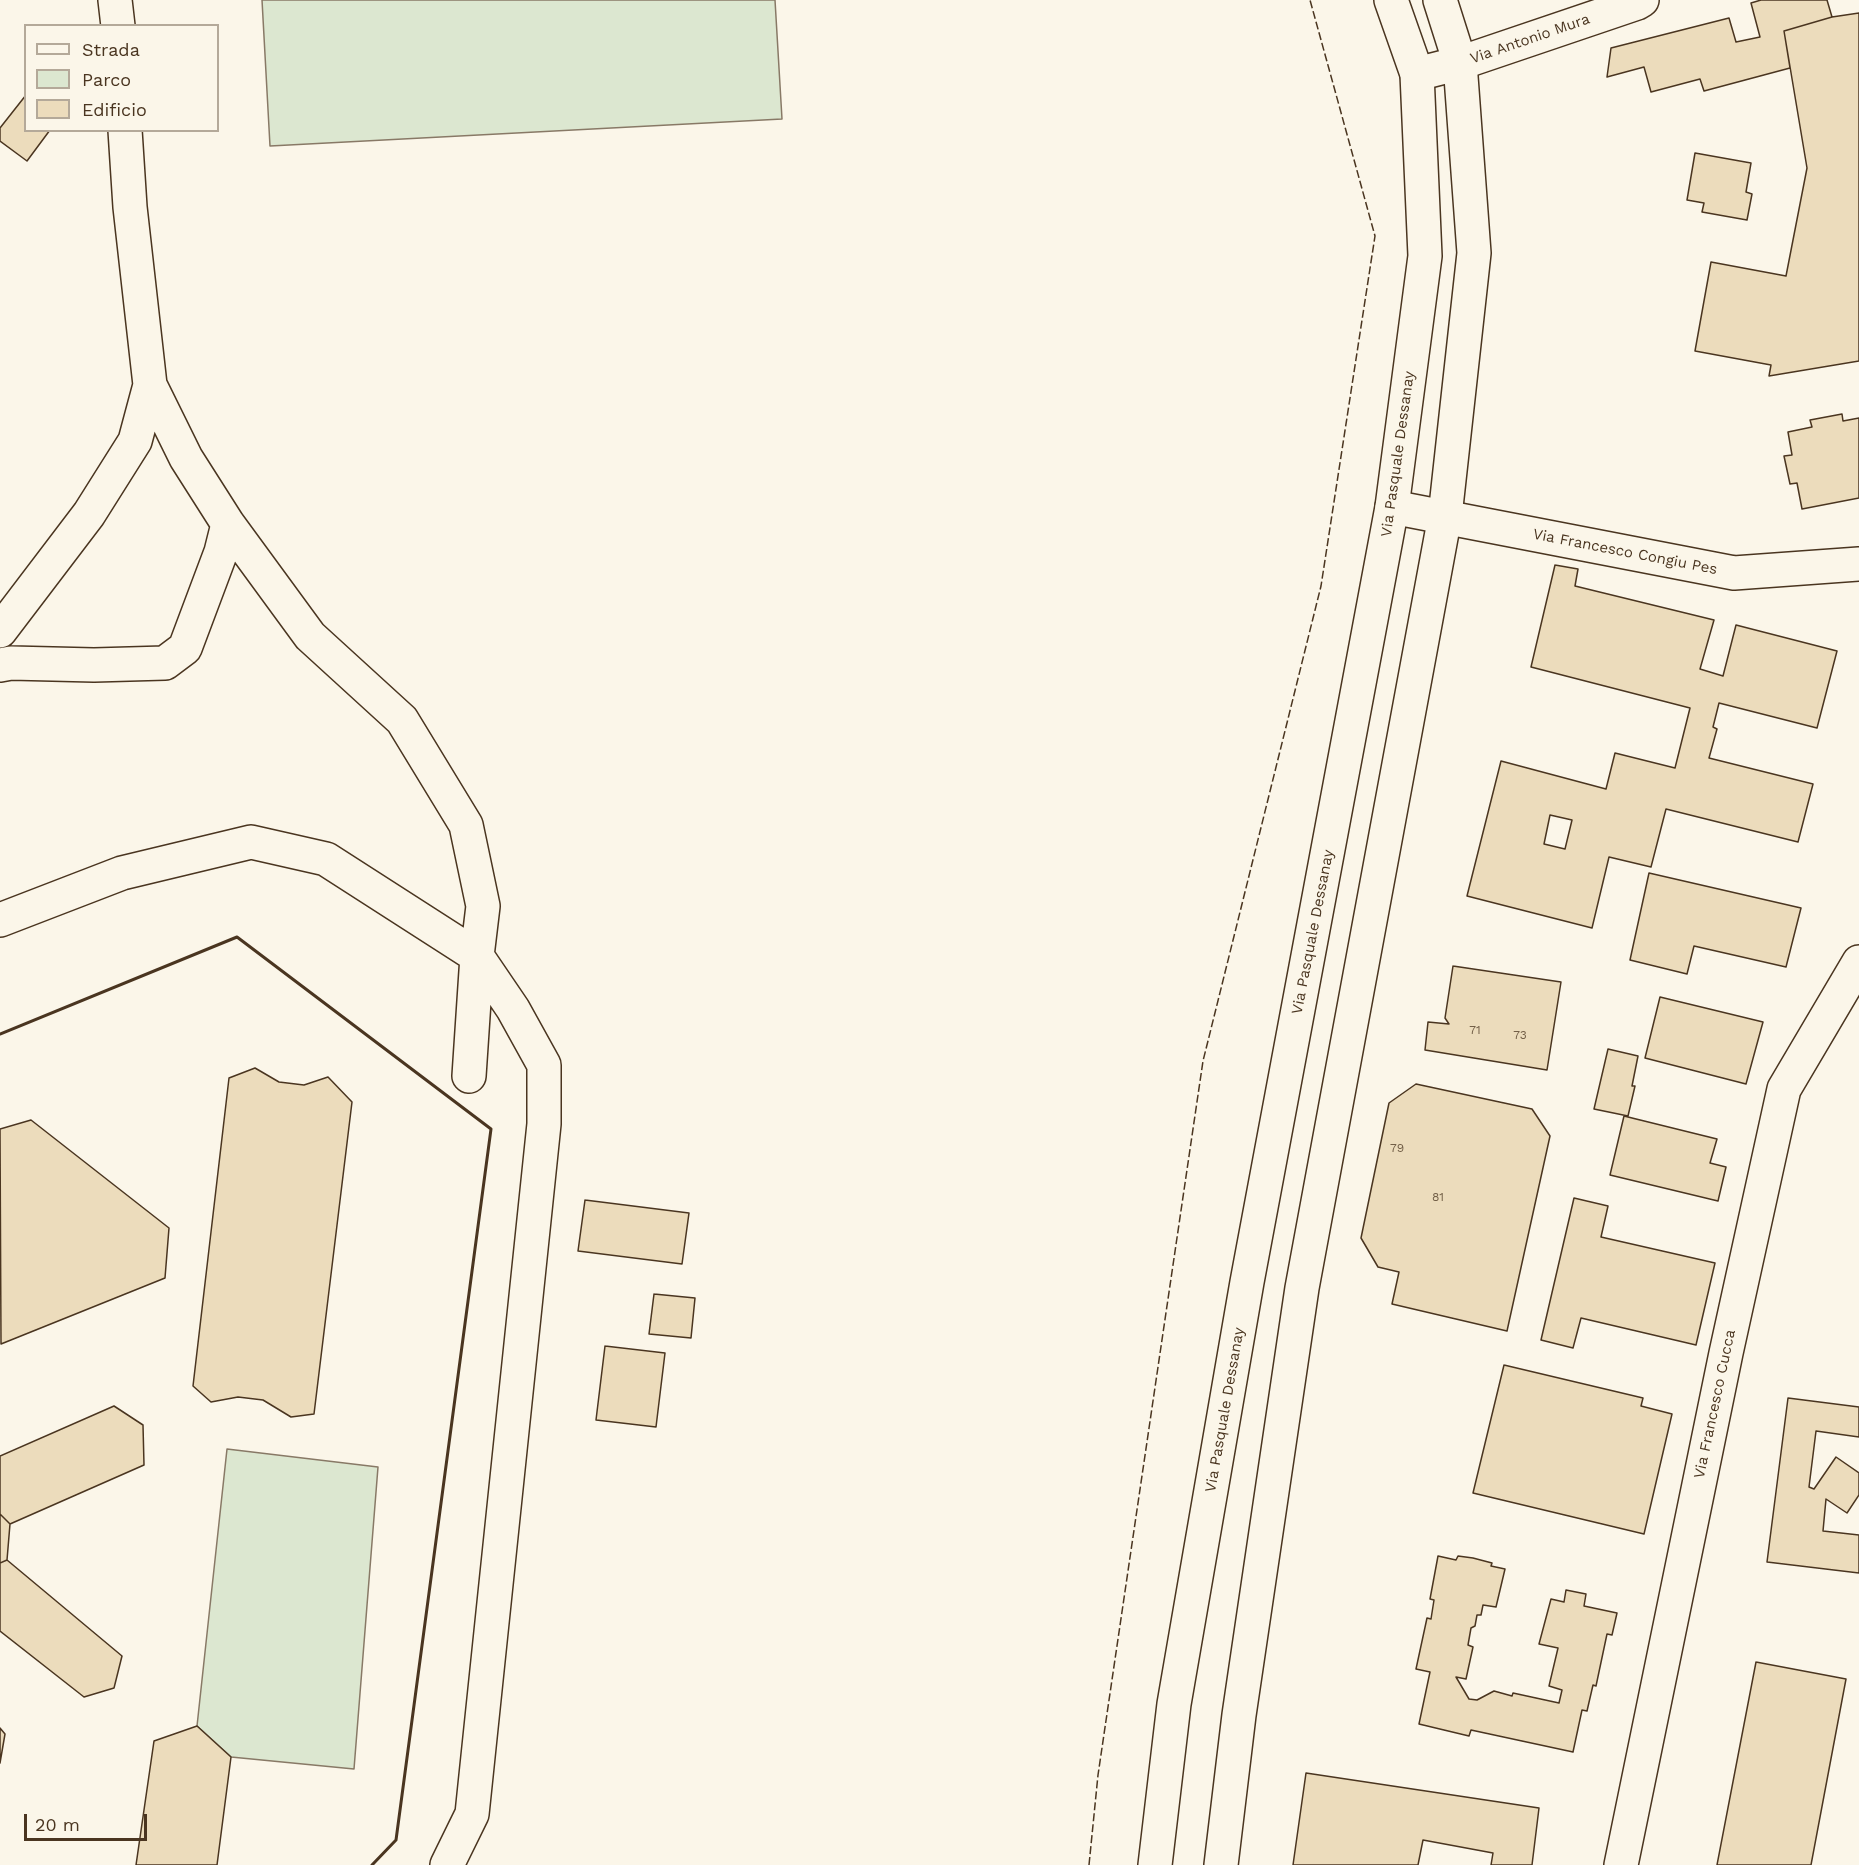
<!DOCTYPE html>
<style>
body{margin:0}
#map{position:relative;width:1859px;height:1865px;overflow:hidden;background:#fbf6e9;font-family:"Work Sans",sans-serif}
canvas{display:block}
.legend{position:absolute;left:24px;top:24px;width:195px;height:108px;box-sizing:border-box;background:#fbf6e9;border:2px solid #b4a999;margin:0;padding:8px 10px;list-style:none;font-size:18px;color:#4a3520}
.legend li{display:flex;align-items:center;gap:12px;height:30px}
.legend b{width:30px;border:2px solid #b4a999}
.scale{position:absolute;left:24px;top:1814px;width:123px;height:27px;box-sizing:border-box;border:3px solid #4a3520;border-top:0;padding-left:8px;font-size:18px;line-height:21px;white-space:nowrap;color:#4a3520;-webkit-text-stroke:4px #fbf6e9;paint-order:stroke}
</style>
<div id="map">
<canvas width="1859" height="1865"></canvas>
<ul class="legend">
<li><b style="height:8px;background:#fbf6e9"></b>Strada</li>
<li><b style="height:16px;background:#dce7d0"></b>Parco</li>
<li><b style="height:16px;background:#ecdcbc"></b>Edificio</li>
</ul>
<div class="scale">20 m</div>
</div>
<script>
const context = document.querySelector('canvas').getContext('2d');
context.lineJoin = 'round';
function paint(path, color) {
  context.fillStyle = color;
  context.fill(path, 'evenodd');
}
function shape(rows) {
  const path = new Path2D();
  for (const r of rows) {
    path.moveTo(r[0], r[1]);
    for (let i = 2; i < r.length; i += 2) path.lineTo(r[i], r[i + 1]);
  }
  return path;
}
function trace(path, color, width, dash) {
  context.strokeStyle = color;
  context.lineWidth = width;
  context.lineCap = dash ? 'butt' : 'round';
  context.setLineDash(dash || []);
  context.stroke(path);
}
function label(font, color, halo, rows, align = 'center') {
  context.font = font + ' "Work Sans",sans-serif';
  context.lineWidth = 4.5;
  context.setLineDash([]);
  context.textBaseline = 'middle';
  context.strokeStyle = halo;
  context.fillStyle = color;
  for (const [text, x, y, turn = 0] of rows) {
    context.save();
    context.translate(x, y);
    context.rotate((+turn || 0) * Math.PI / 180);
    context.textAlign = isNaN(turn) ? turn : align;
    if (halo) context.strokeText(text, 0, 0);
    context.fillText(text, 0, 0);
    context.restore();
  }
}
const green = shape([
 [262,0,775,0,782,119,270,146,262,0],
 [227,1449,378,1467,354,1769,231,1757,197,1726,227,1449]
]);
const building = shape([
 [1761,0,1827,0,1832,17,1784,31,1790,68,1704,91,1700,79,1651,92,1644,67,1607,77,1611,48,1729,18,1736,42,1760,37,1751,3,1761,0],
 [1859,13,1859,361,1769,376,1771,365,1695,351,1711,262,1786,276,1807,168,1784,31,1832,17,1859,13],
 [26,95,26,130,50,130,27,161,0,141,0,128,26,95],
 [1695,153,1751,163,1746,192,1752,194,1747,220,1702,212,1704,203,1687,200,1695,153],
 [1842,414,1843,421,1859,418,1859,498,1802,509,1797,483,1790,484,1784,456,1792,455,1788,432,1812,427,1810,420,1842,414],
 [1555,565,1578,569,1575,586,1714,620,1700,669,1723,676,1736,625,1837,651,1817,728,1719,703,1713,727,1717,729,1709,758,1813,784,1798,842,1666,809,1651,867,1609,857,1592,928,1467,896,1501,761,1606,789,1615,753,1675,768,1690,708,1531,667,1555,565],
 [1550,815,1572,820,1565,849,1544,844,1550,815],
 [1649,873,1801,908,1786,967,1694,946,1687,974,1630,960,1649,873],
 [1453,966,1561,982,1547,1070,1425,1050,1428,1022,1449,1024,1445,1018,1453,966],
 [1660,997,1763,1022,1746,1084,1645,1058,1660,997],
 [1608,1049,1638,1056,1632,1086,1635,1086,1628,1116,1594,1109,1608,1049],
 [255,1068,279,1082,304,1085,328,1077,352,1102,314,1414,291,1417,263,1400,238,1397,211,1402,193,1386,229,1078,255,1068],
 [1416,1084,1532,1109,1550,1136,1507,1331,1392,1304,1399,1272,1378,1267,1361,1238,1389,1103,1416,1084],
 [1624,1116,1717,1139,1710,1163,1726,1167,1718,1201,1610,1175,1624,1116],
 [31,1120,169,1228,165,1278,1,1344,0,1129,31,1120],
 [1574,1198,1608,1206,1601,1237,1715,1263,1696,1345,1581,1318,1573,1348,1541,1340,1574,1198],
 [585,1200,689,1213,682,1264,578,1251,585,1200],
 [654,1294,695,1298,691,1338,649,1334,654,1294],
 [605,1346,665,1353,656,1427,596,1420,605,1346],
 [1504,1365,1643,1398,1641,1406,1672,1414,1644,1534,1473,1493,1504,1365],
 [1788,1398,1859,1407,1859,1437,1816,1431,1809,1487,1814,1489,1836,1457,1859,1473,1859,1495,1847,1513,1826,1499,1823,1531,1859,1535,1859,1573,1767,1562,1788,1398],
 [114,1406,143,1425,144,1465,10,1524,0,1514,0,1456,114,1406],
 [0,1514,10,1524,7,1560,0,1563,0,1514],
 [1438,1556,1456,1560,1458,1556,1473,1558,1492,1563,1491,1566,1505,1569,1496,1607,1483,1605,1481,1615,1477,1615,1475,1626,1471,1628,1468,1645,1473,1647,1466,1679,1456,1677,1469,1699,1477,1700,1494,1691,1512,1696,1513,1693,1559,1703,1562,1690,1549,1686,1558,1648,1539,1644,1551,1599,1564,1602,1566,1590,1586,1594,1584,1606,1617,1613,1612,1635,1607,1634,1596,1686,1593,1685,1587,1711,1582,1710,1573,1752,1471,1730,1469,1736,1419,1724,1430,1672,1416,1669,1427,1618,1431,1619,1434,1600,1430,1599,1438,1556],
 [7,1560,122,1656,114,1688,84,1697,0,1631,0,1563,7,1560],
 [1756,1662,1846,1679,1811,1865,1717,1865,1756,1662],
 [197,1726,231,1757,217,1865,136,1865,154,1741,197,1726],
 [0,1728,5,1734,0,1763,0,1728],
 [1306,1773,1539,1808,1532,1865,1491,1865,1493,1853,1423,1840,1418,1865,1293,1865,1306,1773]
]);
const minor = shape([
 [115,0,118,26],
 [1417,74,1460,63,1637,3,1642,0],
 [125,130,130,207,150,385,186,458,228,524,310,636,402,720,466,825,483,906,477,956,469,1076],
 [1392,507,1734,573,1859,564],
 [0,631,89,514,135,441,150,385],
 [0,665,11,663,94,665,165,663,185,648,221,552,228,524],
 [0,920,122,873,251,842,326,859,477,956,513,1009,544,1065,544,1124,472,1814,447,1865],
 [1621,1865,1726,1353,1784,1089,1859,962]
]);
const major = shape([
 [1155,1865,1174,1704,1247,1282,1392,507,1425,256,1417,74,1391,0],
 [1221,1865,1239,1715,1302,1288,1445,516,1474,253,1460,63,1440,0]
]);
const fence = shape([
 [1089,1865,1098,1775,1203,1061,1321,586,1375,236,1310,0]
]);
const wall = shape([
 [0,1034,237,937,491,1129,396,1840,372,1865]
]);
const numberNames = [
 ["71",1475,1030],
 ["73",1520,1035],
 ["79",1397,1148],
 ["81",1438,1197]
];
const streetNames = [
 ["Via Antonio Mura",1530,39,-19],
 ["Via Pasquale Dessanay",1398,454,-82],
 ["Via Francesco Congiu Pes",1625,552,11],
 ["Via Pasquale Dessanay",1313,932,-79],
 ["Via Francesco Cucca",1715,1404,-78],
 ["Via Pasquale Dessanay",1225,1410,-80]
];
paint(green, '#dce7d0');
trace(green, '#887966', 1.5);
paint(building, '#ecdcbc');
trace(building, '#4a3520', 1.5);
trace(minor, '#4a3520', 36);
trace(major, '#4a3520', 36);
trace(minor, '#fbf6e9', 33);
trace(major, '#fbf6e9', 33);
trace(fence, '#4a3520', 1.5, [8, 3]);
trace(wall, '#4a3520', 3);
label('12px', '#725f47', null, numberNames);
label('15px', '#4a3520', '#fbf6e9', streetNames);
</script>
